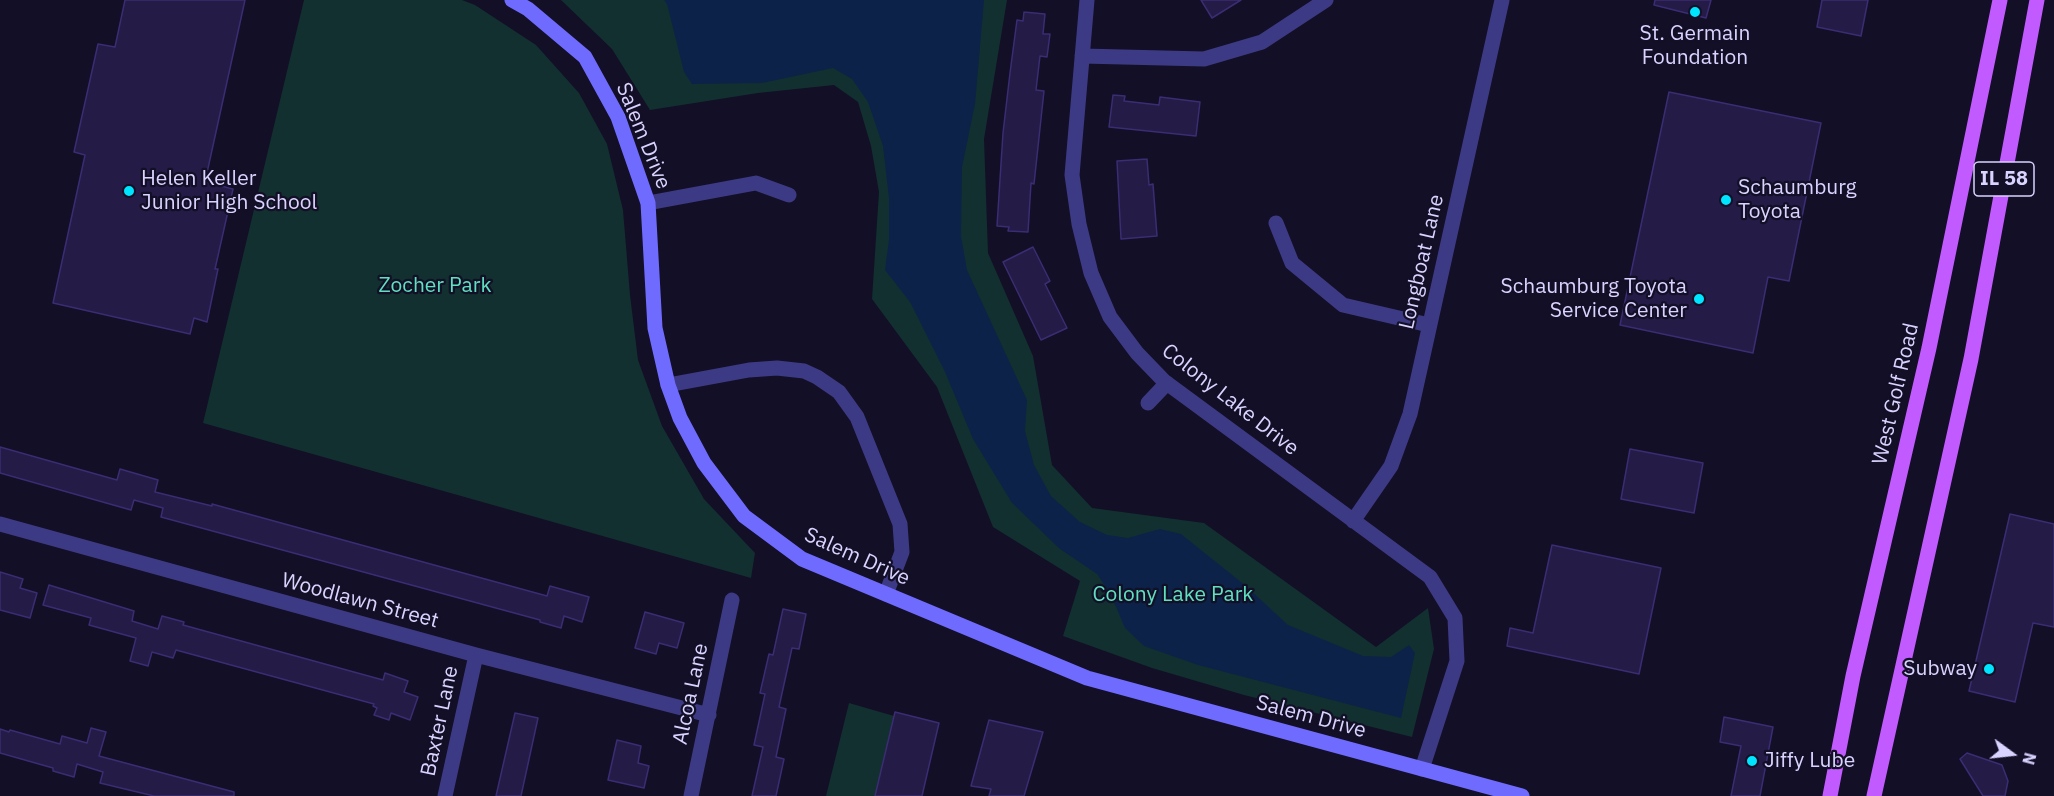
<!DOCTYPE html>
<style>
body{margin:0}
#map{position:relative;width:2054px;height:796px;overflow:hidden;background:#130f26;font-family:"IBM Plex Sans",sans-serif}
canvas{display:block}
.north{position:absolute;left:1982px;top:724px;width:60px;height:60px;-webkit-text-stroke:4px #130f26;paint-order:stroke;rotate:105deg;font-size:16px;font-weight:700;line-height:24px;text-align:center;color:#d9d4ff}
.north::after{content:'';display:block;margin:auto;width:21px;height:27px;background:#d9d4ff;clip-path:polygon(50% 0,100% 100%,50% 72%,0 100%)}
</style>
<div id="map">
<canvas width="2054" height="796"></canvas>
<div class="north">N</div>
</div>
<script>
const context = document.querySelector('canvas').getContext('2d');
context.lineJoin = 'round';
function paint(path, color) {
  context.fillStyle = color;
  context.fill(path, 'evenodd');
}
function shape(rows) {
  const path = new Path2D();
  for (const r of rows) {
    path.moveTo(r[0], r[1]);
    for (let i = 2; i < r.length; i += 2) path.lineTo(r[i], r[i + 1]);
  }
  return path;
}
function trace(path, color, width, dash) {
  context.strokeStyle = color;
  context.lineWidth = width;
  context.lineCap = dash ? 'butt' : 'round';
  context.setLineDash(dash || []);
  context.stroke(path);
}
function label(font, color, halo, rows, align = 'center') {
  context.font = font + ' "IBM Plex Sans",sans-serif';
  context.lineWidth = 4.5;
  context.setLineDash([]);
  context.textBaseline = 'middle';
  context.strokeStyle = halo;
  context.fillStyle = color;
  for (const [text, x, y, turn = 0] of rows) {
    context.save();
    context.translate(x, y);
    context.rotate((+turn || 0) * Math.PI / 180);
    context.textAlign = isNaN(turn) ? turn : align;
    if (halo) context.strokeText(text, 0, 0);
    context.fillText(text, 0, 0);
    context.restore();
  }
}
const green = shape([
 [304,0,462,0,475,5,536,45,579,93,607,144,623,210,630,295,638,360,662,426,704,499,755,553,751,578,203,423],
 [561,0,1007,0,984,139,988,253,1033,356,1052,465,1092,508,1204,523,1376,647,1428,608,1434,649,1412,737,1244,695,1152,668,1063,636,1080,581,993,527,937,387,872,299,879,192,871,146,858,102,834,85,758,93,650,110,612,49],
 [849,703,894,716,875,796,826,796]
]);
const water = shape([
 [664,0,984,0,975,104,962,167,961,236,967,270,1027,400,1025,431,1034,465,1051,496,1080,522,1107,535,1128,538,1160,529,1181,534,1246,586,1288,625,1363,656,1391,657,1409,645,1415,653,1401,718,1198,665,1144,646,1125,628,1111,595,1097,574,1060,549,1012,503,973,439,945,372,910,302,885,270,889,240,889,198,883,146,868,102,852,79,833,68,762,83,692,84,684,72,667,4]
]);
const building = shape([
 [125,0,245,0,205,182,233,189,215,269,218,269,207,322,194,318,190,334,53,303,85,155,74,152,98,44,115,47,125,0],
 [1201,0,1241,0,1212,18,1201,0],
 [1655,0,1711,0,1706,18,1654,5,1655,0],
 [1822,0,1868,0,1861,36,1817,27,1822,0],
 [1024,12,1045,14,1043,34,1050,34,1047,57,1040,56,1036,90,1044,91,1034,184,1031,183,1028,232,1008,231,1009,227,997,226,1003,133,1010,73,1017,20,1023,21,1024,12],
 [1669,92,1821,123,1789,281,1768,277,1753,353,1620,325,1669,92],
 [1113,95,1125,96,1124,101,1159,105,1160,97,1200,102,1196,136,1109,127,1113,95],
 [1147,159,1149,185,1153,184,1157,236,1121,239,1117,161,1147,159],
 [1033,247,1050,281,1045,284,1067,328,1041,340,1003,262,1033,247],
 [0,447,117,480,120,469,158,480,155,492,212,506,212,504,547,596,550,586,589,597,582,622,564,616,561,628,540,622,540,620,161,517,163,508,134,500,131,510,0,473,0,447],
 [1630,449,1703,463,1694,513,1621,499,1630,449],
 [2010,514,2054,524,2054,627,2033,623,2015,702,1969,691,2010,514],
 [1552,545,1661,568,1639,674,1507,646,1510,628,1533,633,1552,545],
 [0,572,23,579,20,588,37,593,30,618,0,610,0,572],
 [49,585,134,611,132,621,158,629,162,616,184,622,183,625,383,680,385,673,408,681,404,692,418,697,410,720,391,713,389,720,374,715,377,708,373,706,374,704,176,650,173,658,152,652,148,666,130,661,136,638,89,625,91,618,43,605,49,585],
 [783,609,806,614,799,649,792,648,779,707,786,709,776,757,784,759,776,796,752,796,763,747,754,745,765,694,760,693,769,654,773,655,783,609],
 [645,612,684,623,677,648,659,643,656,654,635,648,645,612],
 [895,712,939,723,922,796,875,796,895,712],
 [515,713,538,718,521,796,496,796,515,713],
 [1724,717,1773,727,1760,796,1731,796,1741,746,1720,742,1724,717],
 [989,720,1043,732,1024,796,989,796,991,789,971,786,989,720],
 [91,728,106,732,99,756,234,792,234,796,154,796,100,783,103,772,77,764,74,777,53,771,53,768,0,753,0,729,9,732,10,730,60,744,62,736,87,743,91,728],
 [617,740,641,746,638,763,649,766,644,788,608,780,617,740],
 [1967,753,2002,765,2008,781,2005,796,1983,796,1960,759,1967,753]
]);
const street = shape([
 [1087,0,1072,175,1079,224,1091,273,1110,317,1137,353,1164,381,1430,577,1455,618,1457,661,1422,769],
 [1082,56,1204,59,1262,42,1326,0],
 [648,203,756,183,789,195],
 [1276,223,1292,263,1343,305,1429,325],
 [668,385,749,370,777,368,804,371,817,377,839,392,857,417,900,524,902,552,886,594],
 [1148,403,1167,383],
 [1353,521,1391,466,1410,414,1502,0],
 [0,524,476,655,709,715],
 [445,796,476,655],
 [691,796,732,600]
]);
const secondary = shape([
 [512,0,528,9,585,57,618,117,648,203,655,328,668,385,680,418,704,463,744,516,802,559,1087,678,1522,796]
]);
const primary = shape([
 [1830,796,1853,676,1929,348,2000,0],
 [1874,796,1971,359,2037,0]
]);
const markers = [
 [1695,12,6,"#00e5ff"],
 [129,191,6,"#00e5ff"],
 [1726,200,6,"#00e5ff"],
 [1699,299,6,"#00e5ff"],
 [1989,669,6,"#00e5ff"],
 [1752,761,6,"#00e5ff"]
];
const shields = [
 [2004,179,60]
];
const shieldNames = [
 ["IL 58",2004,179]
];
const poiNames = [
 ["St. Germain",1695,34,"center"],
 ["Foundation",1695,58,"center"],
 ["Helen Keller",141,179],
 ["Junior High School",141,203],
 ["Schaumburg",1738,188],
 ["Toyota",1738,212],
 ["Schaumburg Toyota",1687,287,"right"],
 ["Service Center",1687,311,"right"],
 ["Subway",1977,669,"right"],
 ["Jiffy Lube",1764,761]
];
const streetNames = [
 ["Salem Drive",643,136,68],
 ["Longboat Lane",1422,262,-77],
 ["West Golf Road",1896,394,-77],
 ["Colony Lake Drive",1230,400,38],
 ["Salem Drive",857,557,24],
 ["Woodlawn Street",360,601,15],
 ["Alcoa Lane",691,694,-78],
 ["Salem Drive",1311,717,15],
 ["Baxter Lane",440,721,-78]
];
const parkNames = [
 ["Zocher Park",435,286],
 ["Colony Lake Park",1173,595]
];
paint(green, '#12302f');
paint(water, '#0c2248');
paint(building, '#241b47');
trace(building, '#3b2d73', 1.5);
trace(street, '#3d3a85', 15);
trace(secondary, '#6f6bff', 15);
trace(primary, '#c25bff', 15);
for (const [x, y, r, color] of markers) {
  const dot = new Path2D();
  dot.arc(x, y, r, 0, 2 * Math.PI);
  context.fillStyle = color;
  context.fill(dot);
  trace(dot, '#130f26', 2);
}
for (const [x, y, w] of shields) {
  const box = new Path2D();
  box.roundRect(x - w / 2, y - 17, w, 34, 4.5);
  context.fillStyle = '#130f26';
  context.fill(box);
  trace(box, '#d9d4ff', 1.5);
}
label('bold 20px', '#d9d4ff', null, shieldNames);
label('21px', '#d9d4ff', '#130f26', poiNames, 'left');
label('21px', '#d9d4ff', '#130f26', streetNames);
label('21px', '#5fe0c0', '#130f26', parkNames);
</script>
